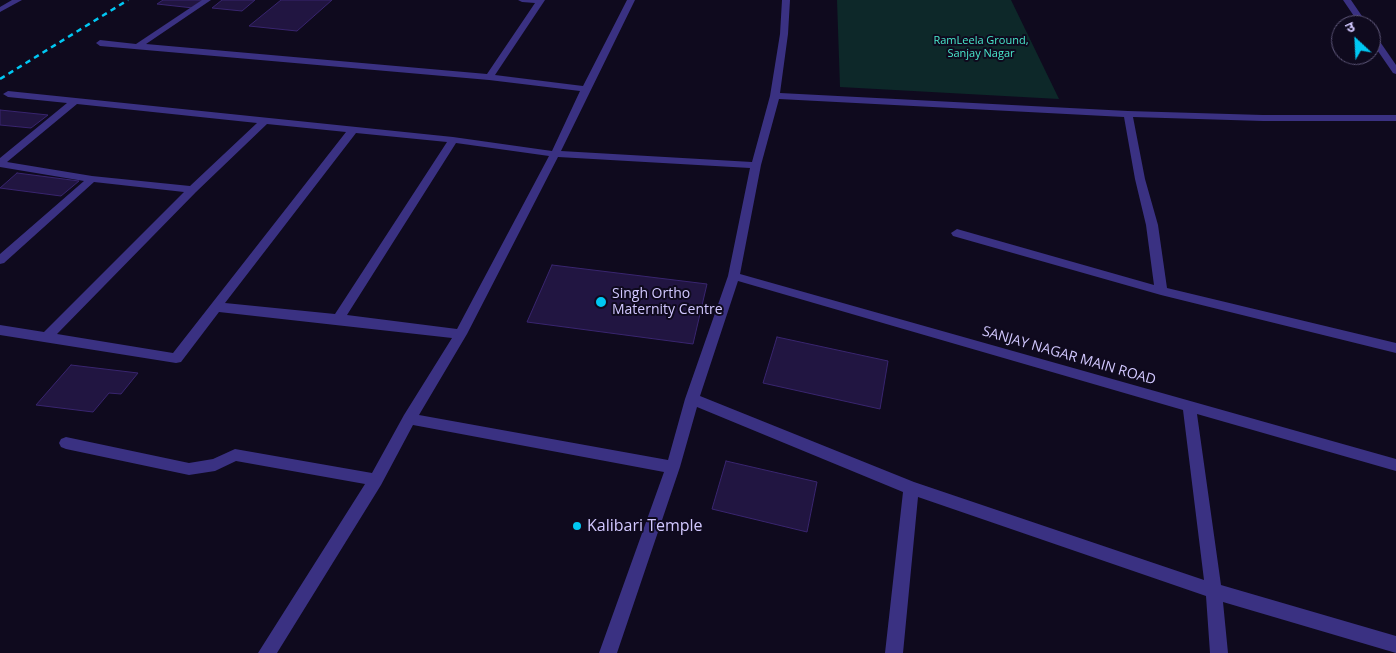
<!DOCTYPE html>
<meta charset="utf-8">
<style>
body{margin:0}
#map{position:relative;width:1396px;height:653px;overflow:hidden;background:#0f0a1e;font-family:"Open Sans","Noto Sans Devanagari",sans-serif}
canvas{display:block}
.north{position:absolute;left:1331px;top:15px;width:50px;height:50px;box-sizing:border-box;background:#0f0a1e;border:1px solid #5d5678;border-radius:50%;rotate:335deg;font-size:14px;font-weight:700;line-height:20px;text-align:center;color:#d2c8ff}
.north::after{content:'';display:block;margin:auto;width:18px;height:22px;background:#00c8f3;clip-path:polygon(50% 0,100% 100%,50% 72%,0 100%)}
</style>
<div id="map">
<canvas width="1396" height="653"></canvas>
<div class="north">उ</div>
</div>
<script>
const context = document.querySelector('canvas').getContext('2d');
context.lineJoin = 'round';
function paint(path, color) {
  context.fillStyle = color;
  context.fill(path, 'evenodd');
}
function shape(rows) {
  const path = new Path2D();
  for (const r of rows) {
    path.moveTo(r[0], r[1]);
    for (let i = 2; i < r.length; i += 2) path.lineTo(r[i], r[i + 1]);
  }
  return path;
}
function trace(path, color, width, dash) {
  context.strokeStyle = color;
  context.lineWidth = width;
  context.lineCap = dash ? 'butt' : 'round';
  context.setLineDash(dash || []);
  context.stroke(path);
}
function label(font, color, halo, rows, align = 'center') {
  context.font = font + ' "Open Sans",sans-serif';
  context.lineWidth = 4;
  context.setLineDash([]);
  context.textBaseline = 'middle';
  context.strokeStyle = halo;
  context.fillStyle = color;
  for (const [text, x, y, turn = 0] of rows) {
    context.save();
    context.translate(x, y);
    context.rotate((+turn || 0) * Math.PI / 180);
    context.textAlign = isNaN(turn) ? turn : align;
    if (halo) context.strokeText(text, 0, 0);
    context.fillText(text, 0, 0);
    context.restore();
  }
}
const green = shape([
 [837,0,1011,0,1059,99,840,87]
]);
const building = shape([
 [163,0,205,0,193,8,157,4,163,0],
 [222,0,255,0,242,11,212,8,222,0],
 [281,0,332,0,297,31,249,26,281,0],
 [0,110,48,115,31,128,0,125,0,110],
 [17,173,79,181,61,196,0,188,17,173],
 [552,265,707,284,693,344,527,322,552,265],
 [777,337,888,361,880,409,763,383,777,337],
 [71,365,138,373,121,394,109,393,93,412,36,405,71,365],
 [726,461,817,482,807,532,712,509,726,461]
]);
const minor = shape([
 [12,0,22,0,0,12,0,7,12,0],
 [202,0,211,0,146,44,487,74,535,3,522,2,518,0,545,0,495,75,583,86,627,0,635,0,561,151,752,162,770,96,780,34,782,0,790,0,788,34,780,93,1128,111,1263,115,1396,115,1396,121,1263,121,1133,117,1145,179,1158,225,1167,288,1396,343,1396,353,1161,295,953,236,951,233,957,229,1154,285,1146,225,1135,179,1124,117,779,99,761,165,740,274,1396,459,1396,471,1197,414,1221,585,1396,636,1396,653,1223,602,1228,653,1210,653,1206,596,918,497,903,653,885,653,903,492,697,407,680,467,617,653,599,653,664,472,413,425,381,485,277,653,258,653,365,484,236,461,215,471,189,475,66,449,61,447,59,443,61,439,66,437,189,463,213,459,235,449,372,473,404,415,452,338,219,312,181,362,176,363,0,335,0,325,44,332,184,192,94,182,4,263,0,264,0,254,84,181,0,167,0,158,67,103,8,97,3,94,8,91,453,137,552,151,580,91,489,80,100,46,96,43,100,40,136,44,202,0],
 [77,104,257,123,190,186,92,176,7,162,77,104],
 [267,124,346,132,173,353,57,334,196,192,267,124],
 [356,133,447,142,335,314,225,303,356,133],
 [456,143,549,156,457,329,347,315,456,143],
 [558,157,750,168,728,276,685,399,668,460,419,415,467,334,558,157],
 [738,281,1183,410,1204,580,914,482,700,396,738,281],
 [1343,0,1351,0,1368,25,1360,25,1343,0],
 [1371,33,1374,33,1396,65,1396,74,1393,73,1371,41,1371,33]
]);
const rail = shape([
 [0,79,128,0]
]);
const markers = [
 [601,302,6,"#00c8f3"],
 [577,526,5,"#00c8f3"]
];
const farParknames = [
 ["RamLeela Ground,",981,41],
 ["Sanjay Nagar",981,54]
];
const poiNames = [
 ["Singh Ortho",612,294],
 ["Maternity Centre",612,310]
];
const streetNames = [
 ["SANJAY NAGAR MAIN ROAD",1069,356,16]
];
const nearPoinames = [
 ["Kalibari Temple",587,526]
];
paint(green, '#0d2829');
paint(building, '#211541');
trace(building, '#39256f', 1);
paint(minor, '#3a3182');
trace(rail, '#00c8f3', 2.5, [5.5, 4.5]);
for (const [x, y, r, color] of markers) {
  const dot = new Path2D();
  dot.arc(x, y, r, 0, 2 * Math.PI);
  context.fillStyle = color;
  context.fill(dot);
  trace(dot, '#0f0a1e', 2);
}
label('11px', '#4ae9cd', '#0f0a1e', farParknames);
label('14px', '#d2c8ff', '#0f0a1e', poiNames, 'left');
label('14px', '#d2c8ff', '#0f0a1e', streetNames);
label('16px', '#d2c8ff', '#0f0a1e', nearPoinames, 'left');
</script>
